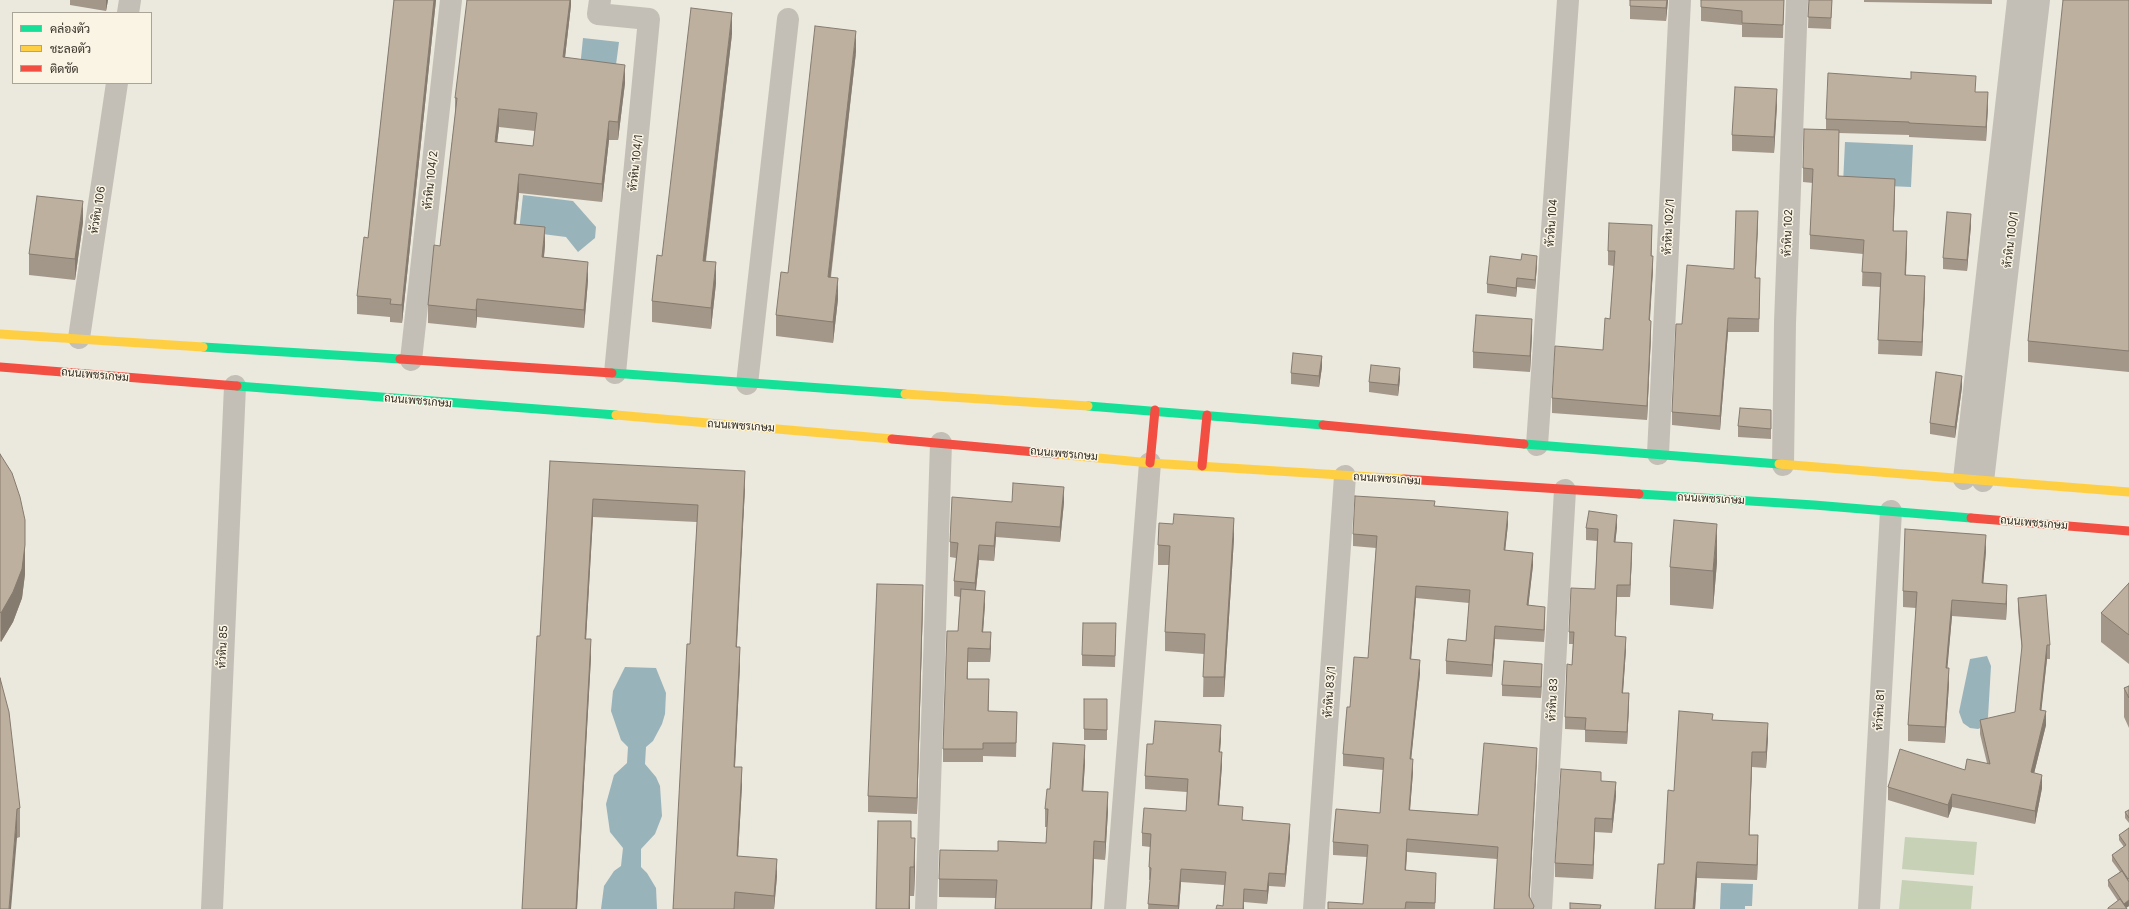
<!DOCTYPE html>
<meta charset="utf-8">
<style>
body{margin:0}
#map{position:relative;width:2129px;height:909px;overflow:hidden;background:#ebe8dd;font-family:Inter,Sarabun,sans-serif}
canvas{display:block}
.legend{position:absolute;left:12px;top:12px;width:140px;height:72px;box-sizing:border-box;background:#f9f4e3;border:1px solid #aaa497;margin:0;padding:5px 7px;list-style:none;font-size:12px;color:#332d25}
.legend li{display:flex;align-items:center;gap:8px;height:20px}
.legend b{width:20px;border:1px solid #aaa497}
</style>
<div id="map">
<canvas width="2129" height="909"></canvas>
<ul class="legend">
<li><b style="height:5px;background:#16e098"></b>คล่องตัว</li>
<li><b style="height:5px;background:#ffcf43"></b>ชะลอตัว</li>
<li><b style="height:5px;background:#f24e42"></b>ติดขัด</li>
</ul>
</div>
<script>
const context = document.querySelector('canvas').getContext('2d');
context.lineJoin = 'round';
function paint(path, color) {
  context.fillStyle = color;
  context.fill(path, 'evenodd');
}
function shape(rows) {
  const path = new Path2D();
  for (const r of rows) {
    path.moveTo(r[0], r[1]);
    for (let i = 2; i < r.length; i += 2) path.lineTo(r[i], r[i + 1]);
  }
  return path;
}
function trace(path, color, width, dash) {
  context.strokeStyle = color;
  context.lineWidth = width;
  context.lineCap = dash ? 'butt' : 'round';
  context.setLineDash(dash || []);
  context.stroke(path);
}
function label(font, color, halo, rows, align = 'center') {
  context.font = font + ' Inter,Sarabun,sans-serif';
  context.lineWidth = 3;
  context.setLineDash([]);
  context.textBaseline = 'middle';
  context.strokeStyle = halo;
  context.fillStyle = color;
  for (const [text, x, y, turn = 0] of rows) {
    context.save();
    context.translate(x, y);
    context.rotate((+turn || 0) * Math.PI / 180);
    context.textAlign = isNaN(turn) ? turn : align;
    if (halo) context.strokeText(text, 0, 0);
    context.fillText(text, 0, 0);
    context.restore();
  }
}
const green = shape([
 [1905,837,1977,842,1974,875,1902,869],
 [1902,880,1973,886,1971,909,1899,909]
]);
const water = shape([
 [583,38,619,42,615,72,580,68],
 [1845,142,1913,145,1911,187,1843,184],
 [523,195,573,201,596,227,595,238,578,252,566,237,519,231],
 [1987,656,1991,666,1988,717,1985,726,1978,729,1970,728,1963,723,1959,712,1970,659],
 [625,667,656,668,666,693,665,714,662,724,653,741,646,747,645,764,656,777,660,786,662,816,655,834,641,849,641,867,647,873,656,888,657,909,601,909,604,886,614,871,621,866,623,848,610,832,606,804,614,775,627,763,628,747,621,740,611,711,613,691],
 [1721,883,1753,884,1752,906,1745,906,1745,909,1720,909]
]);
const street = shape([
 [600,0,598,14,649,19,615,373],
 [128,13,130,0],
 [79,338,117,83],
 [411,360,451,0],
 [747,384,788,19],
 [1537,445,1568,0],
 [1658,454,1680,0],
 [1783,465,1785,323,1797,0],
 [1964,479,2018,0],
 [1983,481,2039,0],
 [212,909,235,386],
 [926,909,941,443],
 [1115,909,1150,463],
 [1314,909,1345,476],
 [1541,909,1565,490],
 [1869,909,1891,511]
]);
const fast = shape([
 [203,347,400,359],
 [612,373,905,394],
 [237,386,616,415],
 [1088,406,1323,425],
 [1524,444,1779,464],
 [1639,494,1814,505,1971,518]
]);
const slow = shape([
 [0,334,203,347],
 [905,394,1088,406],
 [616,415,892,439],
 [1057,454,1150,463,1404,479],
 [1779,464,2129,492]
]);
const jam = shape([
 [400,359,612,373],
 [0,367,237,386],
 [1323,425,1524,444],
 [892,439,1057,454],
 [1150,463,1155,410],
 [1202,466,1207,415],
 [1404,479,1639,494],
 [1971,518,2129,531]
]);
const wall = shape([
 [70,0,108,0,106,11,70,5],
 [394,0,436,0,402,323,390,322,390,317,357,314,357,296,368,238],
 [571,0,571,5,565,57,625,83,618,140,609,140,602,202,519,193,516,224,545,245,544,257,588,280,584,328,477,317,476,328,428,323,428,305,440,246,455,116,455,98],
 [499,127,535,131,533,146,497,142],
 [1630,0,1668,0,1666,21,1630,19],
 [1784,0,1783,38,1742,37,1742,25,1701,21,1701,7],
 [1809,0,1832,0,1831,29,1808,28],
 [1864,0,1992,0,1992,4,1864,2],
 [2129,0,2129,372,2028,362,2028,341],
 [732,34,706,261,716,283,711,329,652,322,652,301,662,256],
 [856,52,831,277,838,299,833,343,776,336,776,315,788,273],
 [1976,92,1988,106,1986,141,1909,137,1909,135,1839,133,1838,176,1895,193,1893,231,1907,245,1906,275,1925,290,1922,356,1878,354,1880,287,1862,286,1863,254,1810,249,1810,235,1813,183,1803,182,1803,168,1826,129,1826,119],
 [1777,105,1774,153,1732,151,1732,135],
 [83,222,75,280,29,275,29,254],
 [1758,225,1755,278,1760,291,1759,332,1728,332,1720,430,1672,425,1672,412,1682,324,1734,269],
 [1971,225,1967,271,1943,269,1943,258],
 [1652,240,1651,256,1653,270,1649,321,1651,335,1647,420,1552,413,1552,398,1603,350,1610,319,1614,266,1608,265,1608,251],
 [1537,265,1535,289,1517,287,1516,297,1487,293,1487,284],
 [1532,335,1530,372,1473,368,1473,352],
 [1322,367,1319,387,1291,384,1291,373],
 [1400,379,1398,396,1369,392,1369,382],
 [1962,387,1955,438,1930,434,1930,423],
 [1771,410,1771,439,1738,437,1738,426],
 [0,454,25,574,22,598,13,622,1,642,0,641],
 [550,461,745,488,736,647,740,665,735,767,742,785,738,856,777,876,774,909,673,909,690,644,697,522,593,517,586,639,591,657,577,909,522,909,540,636],
 [1012,502,1064,502,1060,542,996,537,994,561,979,560,976,590,985,604,983,632,991,646,990,662,968,662,968,679,989,693,988,711,1017,712,1016,757,983,756,983,762,943,762,943,749,958,631,960,597,954,596,954,581,956,558,950,557,950,542],
 [1435,506,1508,524,1505,550,1533,565,1528,606,1545,619,1544,642,1495,639,1492,677,1446,674,1446,661,1466,641,1469,603,1416,598,1411,659,1420,673,1411,759,1413,772,1410,810,1478,815,1537,760,1497,859,1407,852,1406,870,1436,885,1435,909,1328,909,1363,904,1367,857,1333,855,1333,842,1380,813,1383,770,1343,766,1343,754,1350,707,1368,658,1376,548,1353,546,1353,534],
 [1617,527,1615,543,1632,555,1630,597,1617,597,1615,636,1626,649,1623,693,1629,705,1627,744,1585,742,1585,730,1565,729,1565,717,1572,665,1573,644,1569,644,1569,632,1595,589,1597,541,1586,540,1586,528],
 [1234,538,1224,697,1203,697,1204,654,1165,651,1165,632,1169,565,1158,565,1158,545],
 [1986,551,1983,583,2007,601,2006,620,1952,616,1947,668,1949,684,1945,743,1908,741,1908,725,1916,608,1903,607,1903,591],
 [1717,562,1713,609,1670,605,1670,567],
 [2129,583,2129,664,2101,642,2101,613],
 [2018,598,2050,645,2050,659,2047,659,2041,710,2046,725,2034,773,2042,788,2035,824,1952,807,1948,818,1888,800,1888,787,1965,770,1987,763,1980,734,1980,720,2015,712,2022,652,2018,611],
 [923,601,917,814,868,812,868,796],
 [1116,634,1115,667,1082,666,1082,655],
 [1542,675,1541,698,1502,696,1502,685],
 [0,678,20,808,20,837,17,838],
 [2129,686,2129,728,2124,717,2124,688],
 [1084,699,1107,699,1107,740,1084,740],
 [1713,720,1768,738,1766,768,1752,767,1749,835,1758,851,1757,880,1697,878,1695,909,1655,909,1664,864,1674,791],
 [1221,738,1220,752,1222,765,1219,805,1243,820,1290,836,1285,887,1269,886,1267,904,1244,902,1244,909,1216,909,1223,906,1224,885,1181,882,1179,909,1148,909,1150,880,1149,880,1149,867,1150,847,1142,846,1142,833,1186,811,1187,792,1145,789,1145,776,1153,744],
 [1085,763,1083,791,1108,811,1105,860,1094,859,1092,909,995,909,996,898,939,897,939,879,998,851,1046,843,1047,827,1045,827,1045,809,1050,789],
 [1601,781,1616,796,1612,833,1595,832,1593,879,1555,877,1555,863],
 [2129,810,2129,823,2125,818,2125,812],
 [2129,828,2129,906,2126,908,2127,909,2108,909,2108,908,2118,901,2108,886,2108,880,2120,872,2112,861,2112,855,2124,847,2119,840,2119,835],
 [911,838,915,868,914,896,910,896,910,909,876,909]
]);
const shadedWall = shape([
 [106,0,108,0,106,11],
 [434,0,436,0,402,323,402,305],
 [570,0,571,0,571,5,563,75,563,57],
 [1667,0,1668,0,1666,21,1666,8],
 [732,13,732,34,703,282,703,261],
 [856,31,856,52,828,298,828,277],
 [625,65,625,83,618,140,618,122],
 [1777,89,1777,105,1774,153,1774,137],
 [1988,92,1988,106,1986,141,1986,127],
 [499,109,499,127,495,160,495,142],
 [609,121,609,140,602,202,602,184],
 [1839,130,1839,144,1838,190,1838,176],
 [519,174,519,193,514,242,514,224],
 [1895,179,1895,193,1893,245,1893,231],
 [83,201,83,222,75,280,75,259],
 [1758,211,1758,225,1755,291,1755,278],
 [1971,214,1971,225,1967,271,1967,260],
 [1652,225,1652,240,1651,270,1651,256],
 [545,227,545,245,542,275,542,257],
 [1907,231,1907,245,1905,289,1905,275],
 [1537,256,1537,265,1535,289,1535,280],
 [1653,256,1653,270,1649,335,1649,320],
 [588,262,588,280,584,328,584,310],
 [716,262,716,283,711,329,711,308],
 [1925,276,1925,290,1922,356,1922,342],
 [838,278,838,299,833,343,833,322],
 [1517,278,1517,287,1516,297,1516,288],
 [477,299,477,317,476,328,476,310],
 [1728,318,1728,332,1720,430,1720,416],
 [1532,319,1532,335,1530,372,1530,356],
 [1651,321,1651,335,1647,420,1647,406],
 [1322,356,1322,367,1319,387,1319,376],
 [1400,368,1400,379,1398,396,1398,385],
 [1962,376,1962,387,1955,438,1955,427],
 [745,471,745,488,736,665,736,647],
 [1064,487,1064,502,1060,542,1060,527],
 [593,499,593,517,585,657,585,639],
 [1508,512,1508,524,1504,562,1504,550],
 [1617,515,1617,527,1614,555,1614,542],
 [1234,518,1234,538,1224,697,1224,677],
 [996,522,996,537,994,561,994,546],
 [1717,524,1717,562,1713,609,1713,571],
 [1986,535,1986,551,1982,599,1982,583],
 [1632,543,1632,555,1630,597,1630,585],
 [25,545,25,574,22,598,13,622,1,642,1,613],
 [979,545,979,560,975,598,975,583],
 [1533,553,1533,565,1527,618,1527,605],
 [923,585,923,601,917,814,917,798],
 [1617,585,1617,597,1615,648,1615,636],
 [2007,585,2007,601,2006,620,2006,604],
 [1416,586,1416,598,1410,672,1410,659],
 [985,591,985,604,982,646,982,632],
 [1952,600,1952,616,1946,684,1946,668],
 [1545,607,1545,619,1544,642,1544,630],
 [1495,626,1495,639,1492,677,1492,665],
 [991,632,991,646,990,662,990,649],
 [1626,637,1626,649,1622,705,1622,693],
 [591,639,591,657,577,909,576,909],
 [2047,645,2047,659,2040,723,2040,710],
 [740,647,740,665,734,785,734,767],
 [1420,660,1420,673,1410,771,1410,759],
 [1542,664,1542,675,1541,698,1541,687],
 [1949,668,1949,684,1945,743,1945,727],
 [989,679,989,693,988,725,988,711],
 [1629,693,1629,705,1627,744,1627,732],
 [2046,711,2046,725,2031,786,2031,772],
 [1768,723,1768,738,1766,768,1766,752],
 [1221,725,1221,738,1219,765,1219,752],
 [1085,745,1085,763,1082,809,1082,791],
 [1537,748,1537,760,1529,908,1529,896],
 [1222,752,1222,765,1218,818,1218,805],
 [1752,752,1752,767,1749,850,1749,835],
 [1413,759,1413,772,1409,822,1409,810],
 [742,767,742,785,737,873,737,856],
 [2042,775,2042,788,2035,824,2035,811],
 [1616,782,1616,796,1612,833,1612,819],
 [1108,792,1108,811,1105,860,1105,842],
 [1952,794,1952,807,1948,818,1948,805],
 [17,809,17,838,11,909,9,909],
 [1595,818,1595,832,1593,879,1593,865],
 [1290,824,1290,836,1285,887,1285,874],
 [1758,835,1758,851,1757,880,1757,865],
 [915,838,915,868,914,896,914,867],
 [1407,839,1407,852,1405,883,1405,870],
 [1094,841,1094,859,1092,909,1091,909],
 [777,859,777,876,774,909,774,896],
 [1697,862,1697,878,1695,909,1693,909],
 [910,867,910,909,909,909],
 [1181,869,1181,882,1179,909,1178,909],
 [1269,873,1269,886,1267,904,1267,891],
 [1244,889,1244,909,1243,909],
 [2129,900,2129,906,2124,909,2124,904]
]);
const building = shape([
 [394,0,434,0,402,305,390,304,391,299,357,296,364,237,368,238,394,0],
 [467,0,570,0,563,57,625,65,618,122,609,121,602,184,519,174,514,224,545,227,542,257,588,262,584,310,477,299,476,310,428,305,434,245,440,246,457,98,455,98,467,0],
 [499,109,537,113,533,146,495,142,499,109],
 [1630,0,1667,0,1666,8,1630,6,1630,0],
 [1701,0,1784,0,1783,25,1742,23,1742,11,1701,7,1701,0],
 [1809,0,1832,0,1831,18,1808,17,1809,0],
 [2063,0,2129,0,2129,351,2028,341,2063,0],
 [691,8,732,13,703,261,716,262,711,308,652,301,657,255,662,256,691,8],
 [815,26,856,31,828,277,838,278,833,322,776,315,781,272,788,273,815,26],
 [1911,72,1976,76,1975,92,1988,92,1986,127,1909,123,1909,122,1826,119,1828,73,1911,79,1911,72],
 [1735,87,1777,89,1774,137,1732,135,1735,87],
 [1804,129,1839,130,1838,176,1895,179,1893,231,1907,231,1905,275,1925,276,1922,342,1878,340,1881,273,1862,272,1864,240,1810,235,1813,169,1803,168,1804,129],
 [37,196,83,201,75,259,29,254,37,196],
 [1736,211,1758,211,1755,278,1760,278,1759,319,1728,318,1720,416,1672,412,1676,324,1682,324,1687,265,1734,269,1736,211],
 [1947,212,1971,214,1967,260,1943,258,1947,212],
 [1609,223,1652,225,1651,256,1653,256,1649,320,1651,321,1647,406,1552,398,1555,346,1603,350,1605,318,1610,319,1615,251,1608,251,1609,223],
 [1522,254,1537,256,1535,280,1517,278,1516,288,1487,284,1490,256,1521,260,1522,254],
 [1476,315,1532,319,1530,356,1473,352,1476,315],
 [1293,353,1322,356,1319,376,1291,373,1293,353],
 [1371,365,1400,368,1398,385,1369,382,1371,365],
 [1936,372,1962,376,1955,427,1930,423,1936,372],
 [1740,408,1771,410,1771,429,1738,426,1740,408],
 [0,454,12,473,20,497,25,520,25,545,22,569,13,592,1,613,0,612,0,454],
 [550,461,745,471,736,647,740,647,734,767,742,767,737,856,777,859,774,896,735,892,734,909,673,909,687,644,690,644,698,505,593,499,585,639,591,639,576,909,522,909,537,636,540,636,550,461],
 [1013,483,1064,487,1060,527,996,522,994,546,979,545,975,583,954,581,958,543,950,542,952,497,1012,502,1013,483],
 [1355,496,1435,501,1434,506,1508,512,1504,550,1533,553,1527,605,1545,607,1544,630,1495,626,1492,665,1446,661,1448,639,1466,641,1470,590,1416,586,1410,659,1420,660,1410,759,1413,759,1409,810,1478,815,1484,743,1537,748,1529,896,1534,906,1533,909,1494,909,1498,847,1407,839,1405,870,1436,873,1435,903,1406,902,1405,909,1328,909,1328,902,1363,904,1368,845,1333,842,1336,809,1380,813,1384,758,1343,754,1347,707,1350,707,1354,657,1368,658,1377,536,1353,534,1355,496],
 [1589,511,1617,515,1614,542,1632,543,1630,585,1617,585,1615,636,1626,637,1622,693,1629,693,1627,732,1585,730,1586,718,1565,717,1567,664,1572,665,1574,632,1569,632,1571,588,1595,589,1598,529,1586,528,1589,511],
 [1174,514,1234,518,1224,677,1203,677,1205,634,1165,632,1170,546,1158,545,1159,523,1173,524,1174,514],
 [1674,520,1717,524,1713,571,1670,567,1674,520],
 [1905,529,1986,535,1982,583,2007,585,2006,604,1952,600,1946,668,1949,668,1945,727,1908,725,1917,592,1903,591,1905,529],
 [2129,583,2129,635,2101,613,2129,583],
 [877,584,923,585,917,798,868,796,877,584],
 [961,589,985,591,982,632,991,632,990,649,968,648,967,679,989,679,988,711,1017,712,1016,743,983,743,983,749,943,749,947,631,958,631,961,589],
 [2046,595,2050,645,2047,645,2040,710,2046,711,2031,772,2042,775,2035,811,1952,794,1948,805,1888,787,1900,749,1965,770,1967,759,1990,764,1980,720,2015,712,2022,646,2018,598,2046,595],
 [1083,623,1116,623,1115,656,1082,655,1083,623],
 [1504,661,1542,664,1541,687,1502,685,1504,661],
 [0,678,9,712,20,808,17,809,9,909,0,909,0,678],
 [2129,686,2129,698,2124,688,2129,686],
 [1084,699,1107,699,1107,730,1084,729,1084,699],
 [1679,711,1713,714,1712,720,1768,723,1766,752,1752,752,1749,835,1758,835,1757,865,1697,862,1693,909,1655,909,1658,864,1664,864,1668,790,1674,791,1679,711],
 [1155,721,1221,725,1219,752,1222,752,1218,805,1243,807,1242,820,1290,824,1285,874,1269,873,1267,891,1244,889,1243,909,1216,909,1217,905,1223,906,1226,872,1181,869,1178,906,1148,904,1151,868,1149,867,1151,834,1142,833,1144,808,1186,811,1188,779,1145,776,1147,744,1153,744,1155,721],
 [1053,743,1085,745,1082,791,1108,792,1105,842,1094,841,1091,909,995,909,997,880,939,879,940,850,998,851,998,841,1046,843,1048,809,1045,809,1047,789,1050,789,1053,743],
 [1561,769,1601,772,1601,781,1616,782,1612,819,1595,818,1593,865,1555,863,1561,769],
 [2129,810,2129,818,2125,812,2129,810],
 [878,821,911,821,911,838,915,838,914,867,910,867,909,909,876,909,878,821],
 [2129,828,2129,878,2128,879,2112,855,2126,845,2119,835,2129,828],
 [2122,871,2129,882,2129,900,2124,904,2108,880,2122,871],
 [2120,899,2127,909,2108,909,2108,908,2120,899],
 [1570,903,1601,905,1600,909,1570,909,1570,903]
]);
const streetNames = [
 ["หัวหิน 104/1",636,163,-84],
 ["หัวหิน 104/2",431,180,-84],
 ["หัวหิน 106",98,210,-81],
 ["หัวหิน 104",1552,223,-86],
 ["หัวหิน 102/1",1669,227,-87],
 ["หัวหิน 102",1788,233,-88],
 ["หัวหิน 100/1",2011,240,-83],
 ["ถนนเพชรเกษม",95,375,5],
 ["ถนนเพชรเกษม",418,401,5],
 ["ถนนเพชรเกษม",741,426,4],
 ["ถนนเพชรเกษม",1064,454,5],
 ["ถนนเพชรเกษม",1387,479,4],
 ["ถนนเพชรเกษม",1711,499,3],
 ["ถนนเพชรเกษม",2034,523,5],
 ["หัวหิน 85",223,647,-87],
 ["หัวหิน 83/1",1330,692,-86],
 ["หัวหิน 83",1553,700,-87],
 ["หัวหิน 81",1880,710,-87]
];
paint(green, '#c6d1b6');
paint(water, '#99b3bb');
trace(street, '#c3bfb6', 22);
trace(fast, '#16e098', 9);
trace(slow, '#ffcf43', 9);
trace(jam, '#f24e42', 9);
paint(wall, '#a39789');
paint(shadedWall, '#857b6f');
paint(building, '#beb09f');
trace(building, '#857b6f', 1);
label('11px', '#332d25', '#f9f4e3', streetNames);
</script>
